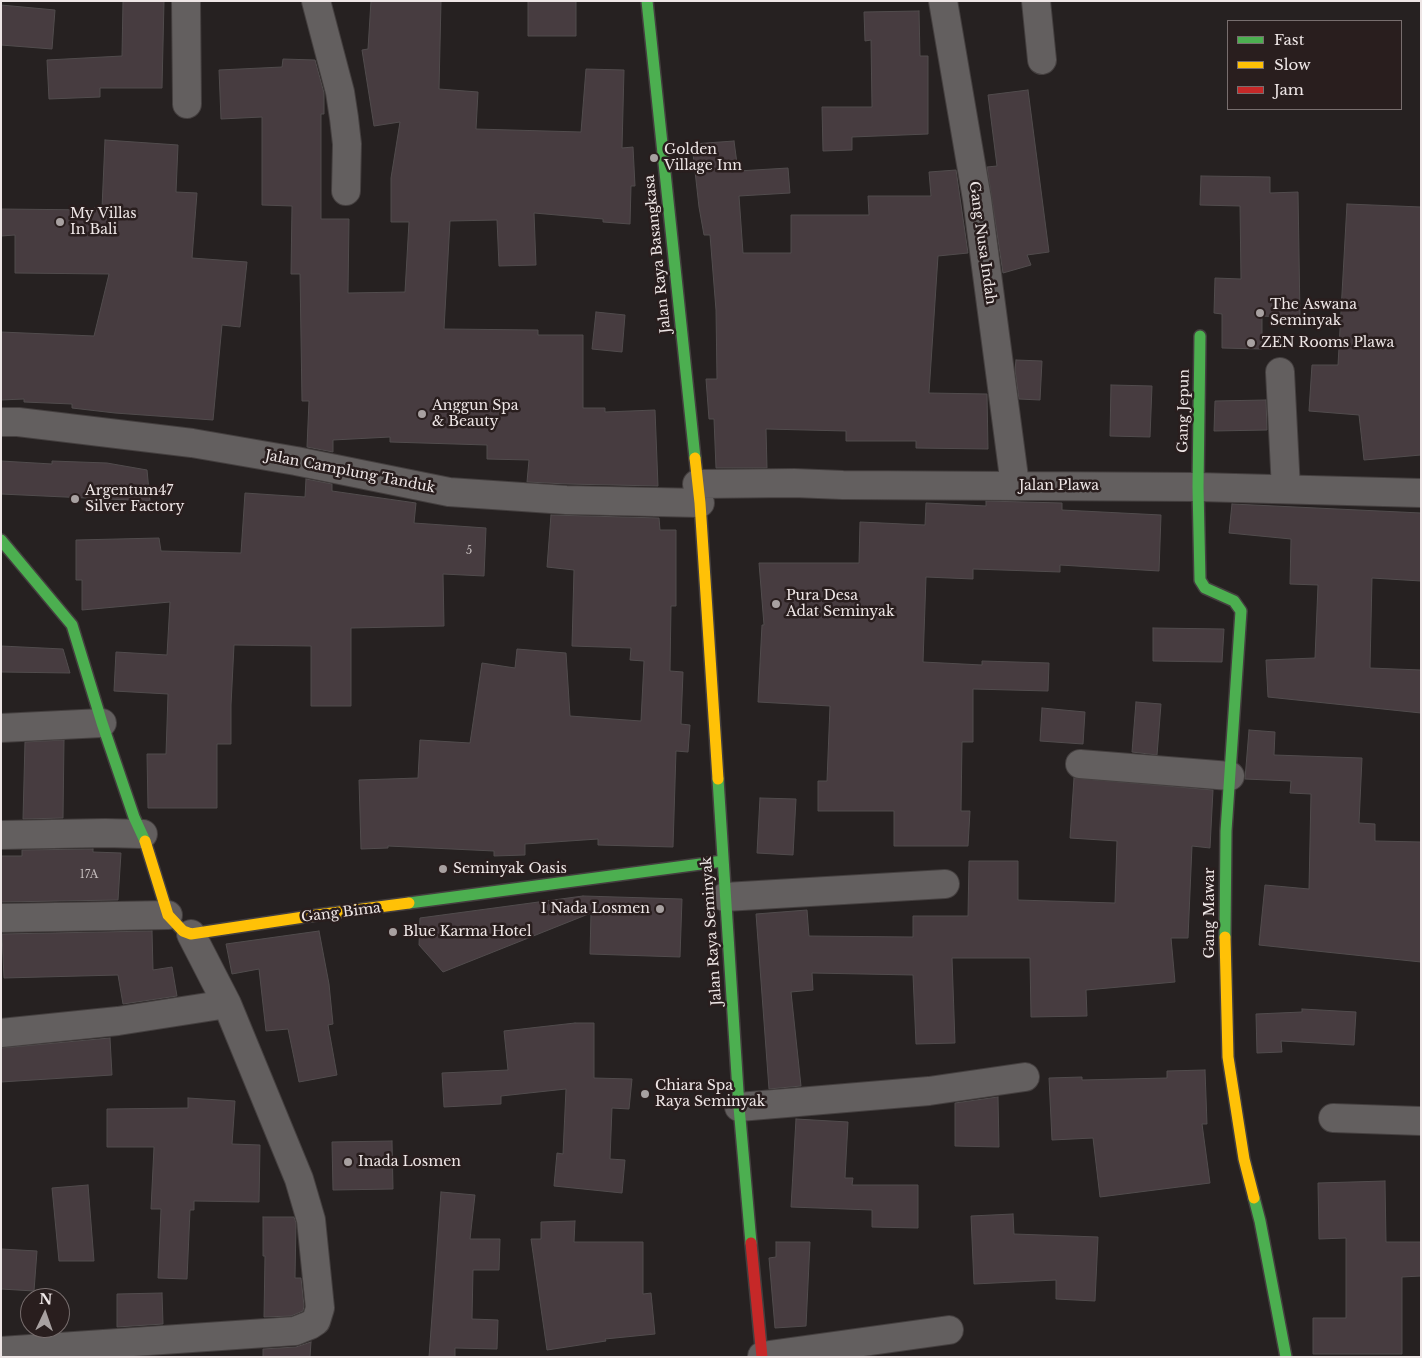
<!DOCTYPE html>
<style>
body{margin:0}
#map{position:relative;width:1422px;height:1358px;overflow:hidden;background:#262121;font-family:"Libre Baskerville",serif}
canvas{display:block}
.frame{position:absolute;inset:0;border:2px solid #eee6e6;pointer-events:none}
.legend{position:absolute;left:1227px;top:20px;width:175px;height:90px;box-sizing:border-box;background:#291e1e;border:1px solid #786e6e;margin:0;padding:6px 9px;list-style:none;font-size:15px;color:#eee6e6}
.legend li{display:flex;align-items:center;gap:10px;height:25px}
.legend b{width:25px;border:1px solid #786e6e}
.north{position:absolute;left:20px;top:1288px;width:50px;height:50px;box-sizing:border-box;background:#291e1e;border:1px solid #786e6e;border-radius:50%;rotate:3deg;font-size:14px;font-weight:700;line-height:20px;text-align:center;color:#eee6e6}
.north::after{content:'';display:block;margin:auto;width:18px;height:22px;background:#a8a1a1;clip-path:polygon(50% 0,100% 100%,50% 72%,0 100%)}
</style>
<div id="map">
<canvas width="1422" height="1358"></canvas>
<div class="frame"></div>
<ul class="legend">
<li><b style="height:6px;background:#4caf50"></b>Fast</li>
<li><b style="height:6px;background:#ffc107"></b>Slow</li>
<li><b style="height:6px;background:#c62828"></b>Jam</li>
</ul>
<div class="north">N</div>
</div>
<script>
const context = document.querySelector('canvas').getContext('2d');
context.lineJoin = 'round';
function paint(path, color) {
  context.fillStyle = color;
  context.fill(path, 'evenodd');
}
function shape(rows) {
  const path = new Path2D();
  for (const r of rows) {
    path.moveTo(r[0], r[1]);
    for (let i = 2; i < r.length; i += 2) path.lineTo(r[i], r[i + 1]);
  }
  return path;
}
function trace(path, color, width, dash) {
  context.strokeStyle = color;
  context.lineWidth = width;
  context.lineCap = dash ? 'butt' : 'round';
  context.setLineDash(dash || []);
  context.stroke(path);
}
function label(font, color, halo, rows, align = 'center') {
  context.font = font + ' "Libre Baskerville",serif';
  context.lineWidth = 5;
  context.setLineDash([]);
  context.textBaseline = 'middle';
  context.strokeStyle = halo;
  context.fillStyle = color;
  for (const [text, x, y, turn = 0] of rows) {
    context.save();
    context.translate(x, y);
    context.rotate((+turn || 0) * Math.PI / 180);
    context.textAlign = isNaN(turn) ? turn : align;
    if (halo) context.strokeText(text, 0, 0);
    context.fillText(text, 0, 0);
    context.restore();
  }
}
const building = shape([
 [123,1,164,1,162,88,100,88,100,97,49,99,47,60,122,56,123,1],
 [371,1,441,1,439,89,478,92,476,129,581,132,586,69,624,70,622,148,633,147,635,186,631,186,630,224,603,222,603,219,534,213,536,265,499,266,497,220,450,221,444,329,538,330,538,335,583,335,583,408,605,408,605,412,655,410,658,486,567,484,527,482,529,460,487,459,487,445,390,442,390,437,333,440,333,452,307,447,309,401,302,401,300,274,291,274,292,206,262,205,262,117,221,119,219,70,282,67,283,59,315,60,324,93,324,114,321,114,321,219,349,219,348,293,405,292,409,222,391,222,391,178,400,122,374,126,362,50,368,49,371,1],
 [528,1,576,1,576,36,528,36,528,1],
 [1,5,55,10,52,49,1,45,1,5],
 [919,11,920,56,928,56,928,134,852,137,852,150,823,151,822,107,872,107,871,40,865,41,864,12,919,11],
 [1028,90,1049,252,1027,255,1031,265,1003,273,987,167,997,166,988,95,1028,90],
 [105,140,178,145,176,192,197,193,192,258,247,262,240,327,222,325,213,420,115,413,72,408,72,404,24,402,24,399,1,400,1,332,94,336,109,274,15,273,15,235,1,236,1,209,94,210,94,208,102,208,105,140],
 [734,141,738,171,788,168,790,193,739,196,743,253,791,253,791,215,869,215,868,196,931,196,929,172,956,170,968,253,938,256,929,393,987,394,988,449,916,448,916,441,846,441,846,431,766,429,767,468,716,468,714,419,709,419,706,379,717,379,716,310,710,235,704,235,699,207,692,144,734,141],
 [1201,176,1270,177,1270,193,1298,192,1300,318,1262,316,1262,349,1222,348,1222,314,1214,313,1215,278,1241,279,1240,206,1200,205,1201,176],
 [1347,204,1421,207,1421,455,1364,460,1359,415,1309,411,1312,365,1338,365,1347,204],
 [596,312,625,315,622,352,592,349,596,312],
 [1016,360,1042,361,1040,400,1019,399,1015,370,1016,360],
 [1111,385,1152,386,1150,437,1110,436,1111,385],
 [1266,400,1267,430,1214,431,1215,401,1266,400],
 [1,461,52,464,52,461,107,463,147,470,150,501,1,494,1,461],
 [306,479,332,484,332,491,416,503,414,523,486,528,484,576,443,574,444,626,351,628,351,706,311,706,311,646,234,645,231,705,231,744,217,744,217,808,148,808,147,754,166,754,168,694,114,691,116,652,167,655,170,602,82,610,82,580,76,580,76,540,159,538,161,551,241,553,245,493,305,497,306,479],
 [986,501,1062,503,1062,510,1161,515,1159,571,1060,565,1060,572,973,569,973,579,926,577,923,662,982,665,982,661,1049,663,1048,691,973,689,973,742,962,742,961,811,970,811,968,846,894,846,894,811,818,811,818,781,827,781,830,706,758,702,762,625,764,625,759,563,859,563,860,522,925,525,926,503,986,506,986,501],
 [1232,504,1421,513,1421,581,1372,578,1370,668,1421,670,1421,713,1268,697,1266,660,1315,658,1318,585,1290,584,1291,539,1229,533,1232,504],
 [551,515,659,518,660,530,676,530,676,606,671,606,670,671,683,672,681,724,690,725,688,752,676,751,673,847,598,845,598,839,525,844,525,855,494,856,494,851,388,846,388,848,361,849,359,780,418,778,420,740,470,743,482,663,515,668,517,649,566,653,570,716,641,721,644,661,630,660,631,648,572,646,574,570,547,567,551,515],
 [1153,628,1224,629,1222,662,1153,661,1153,628],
 [1,646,63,649,70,673,1,672,1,646],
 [1136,702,1161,704,1157,755,1132,752,1136,702],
 [1042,708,1085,712,1083,744,1040,741,1042,708],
 [1249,730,1275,732,1274,755,1362,758,1359,823,1375,824,1375,841,1421,842,1421,962,1259,945,1265,885,1309,889,1311,794,1290,793,1291,781,1245,779,1249,730],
 [64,740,63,818,23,819,25,742,64,740],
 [1074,778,1213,790,1210,848,1192,846,1188,938,1171,938,1175,982,1086,990,1087,1016,1031,1017,1030,958,952,958,955,1043,916,1044,913,975,812,973,813,990,791,992,801,1086,769,1089,756,914,807,910,809,936,913,937,913,916,968,916,969,861,1018,861,1018,900,1115,903,1117,841,1070,838,1074,778],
 [760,798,796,799,793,855,757,853,760,798],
 [93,849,93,852,121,853,118,900,1,902,1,856,22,856,22,850,93,849],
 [583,896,682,899,680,957,590,954,591,913,443,972,419,945,420,918,583,896],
 [152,931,153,970,172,967,177,996,123,1004,118,975,4,978,2,934,152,931],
 [319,931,329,984,333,1024,328,1025,337,1075,299,1082,288,1029,266,1031,259,969,232,974,226,944,319,931],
 [1302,1009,1356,1012,1354,1045,1281,1041,1282,1052,1257,1053,1256,1014,1302,1012,1302,1009],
 [575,1023,594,1023,594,1078,632,1079,629,1109,612,1108,610,1159,625,1160,622,1193,554,1186,557,1153,563,1154,566,1089,501,1096,501,1104,444,1107,442,1073,508,1070,504,1031,575,1023],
 [110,1038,112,1075,1,1082,1,1048,110,1038],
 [1205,1070,1207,1124,1202,1124,1210,1183,1100,1197,1093,1138,1052,1140,1049,1078,1082,1077,1082,1080,1167,1078,1167,1071,1205,1070],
 [998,1097,999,1147,955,1146,955,1103,998,1097],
 [188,1098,235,1101,232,1144,260,1145,259,1202,194,1201,194,1210,190,1210,187,1279,158,1278,161,1209,151,1209,154,1147,107,1147,107,1109,188,1108,188,1098],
 [796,1119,848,1122,845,1178,853,1178,852,1185,918,1185,918,1228,872,1227,872,1210,791,1207,796,1119],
 [392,1141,393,1189,333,1190,332,1142,392,1141],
 [1385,1181,1386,1242,1421,1242,1421,1276,1402,1277,1402,1354,1313,1354,1313,1318,1346,1318,1346,1238,1319,1239,1318,1183,1385,1181],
 [88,1185,94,1261,59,1261,52,1188,88,1185],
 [441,1192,475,1195,470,1239,500,1239,499,1270,473,1270,472,1319,498,1320,497,1349,455,1348,455,1357,429,1357,441,1192],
 [1013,1214,1014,1234,1098,1237,1095,1301,1056,1299,1056,1280,974,1284,971,1216,1013,1214],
 [263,1217,294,1217,296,1223,295,1278,301,1278,304,1306,303,1311,291,1316,264,1317,265,1256,263,1256,263,1217],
 [575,1221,574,1242,643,1242,643,1294,651,1293,655,1334,605,1339,606,1341,547,1350,531,1239,541,1239,541,1222,575,1221],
 [776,1242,810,1242,806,1326,775,1328,769,1258,776,1257,776,1242],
 [1,1249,37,1251,34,1291,1,1289,1,1249],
 [162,1293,163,1324,117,1327,117,1294,162,1293],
 [311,1342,310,1357,263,1357,263,1349,296,1347,311,1342]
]);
const street = shape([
 [186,1,187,104],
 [316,1,340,92,344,118,347,144,346,191],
 [943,1,977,199,1015,485],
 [1036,1,1042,60],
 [1280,372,1286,489],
 [1,422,18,422,192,443,296,461,449,492,566,500,700,503],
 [697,484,794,483,843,485,1198,487,1421,493],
 [1,728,102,723],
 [1080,764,1230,776],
 [1,835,105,833,143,834],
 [725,897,945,884],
 [1,918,168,915],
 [1,1033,118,1021,227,1004],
 [739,1107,929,1091,1025,1077],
 [1333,1118,1421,1121],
 [1,1351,295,1331,310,1325,316,1321,320,1308,311,1220,299,1179,227,1004,191,934],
 [762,1356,949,1330]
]);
const fast = shape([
 [647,1,695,458],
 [1200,336,1198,487,1200,580,1205,588,1234,601,1241,611,1226,831,1225,937],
 [1,540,72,625,102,723,134,817,145,841],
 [718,779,739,1107,751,1243],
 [409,903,723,861],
 [1254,1198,1260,1221,1286,1357]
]);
const slow = shape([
 [695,458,700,503,718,779],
 [145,841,168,915,183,931,191,934,317,915,409,903],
 [1225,937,1228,1057,1244,1159,1254,1198]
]);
const jam = shape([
 [751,1243,762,1357]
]);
const markers = [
 [654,158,5,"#a8a1a1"],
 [60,222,5,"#a8a1a1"],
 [1260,313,5,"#a8a1a1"],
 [1251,343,5,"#a8a1a1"],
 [422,414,5,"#a8a1a1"],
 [75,499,5,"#a8a1a1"],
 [776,604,5,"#a8a1a1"],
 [443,869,5,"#a8a1a1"],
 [660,909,5,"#a8a1a1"],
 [393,932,5,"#a8a1a1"],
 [645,1094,5,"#a8a1a1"],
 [348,1162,5,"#a8a1a1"]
];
const numberNames = [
 ["5",469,551],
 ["17A",89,875]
];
const poiNames = [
 ["Golden",664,150],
 ["Village Inn",664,166],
 ["My Villas",70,214],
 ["In Bali",70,230],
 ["The Aswana",1270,305],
 ["Seminyak",1270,321],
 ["ZEN Rooms Plawa",1261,343],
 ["Anggun Spa",432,406],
 ["& Beauty",432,422],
 ["Argentum47",85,491],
 ["Silver Factory",85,507],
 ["Pura Desa",786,596],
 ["Adat Seminyak",786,612],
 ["Seminyak Oasis",453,869],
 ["I Nada Losmen",650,909,"right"],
 ["Blue Karma Hotel",403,932],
 ["Chiara Spa",655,1086],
 ["Raya Seminyak",655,1102],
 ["Inada Losmen",358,1162]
];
const streetNames = [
 ["Gang Nusa Indah",982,243,82],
 ["Jalan Raya Basangkasa",658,254,-96],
 ["Gang Jepun",1184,411,-89],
 ["Jalan Camplung Tanduk",350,472,11],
 ["Jalan Plawa",1059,486],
 ["Gang Bima",341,913,-7],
 ["Gang Mawar",1210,913,-90],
 ["Jalan Raya Seminyak",712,931,-94]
];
paint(building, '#473c40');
trace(building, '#514c4d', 1);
trace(street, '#443f3f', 30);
trace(fast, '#443f3f', 14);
trace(slow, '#443f3f', 14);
trace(jam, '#443f3f', 14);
trace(street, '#635f5f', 28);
trace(fast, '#4caf50', 11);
trace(slow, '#ffc107', 11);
trace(jam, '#c62828', 11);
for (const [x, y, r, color] of markers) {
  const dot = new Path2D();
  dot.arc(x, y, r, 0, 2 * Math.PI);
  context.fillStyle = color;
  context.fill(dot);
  trace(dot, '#291e1e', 2);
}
label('11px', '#c4bcbc', null, numberNames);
label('14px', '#eee6e6', '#291e1e', poiNames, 'left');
label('14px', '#eee6e6', '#291e1e', streetNames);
</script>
